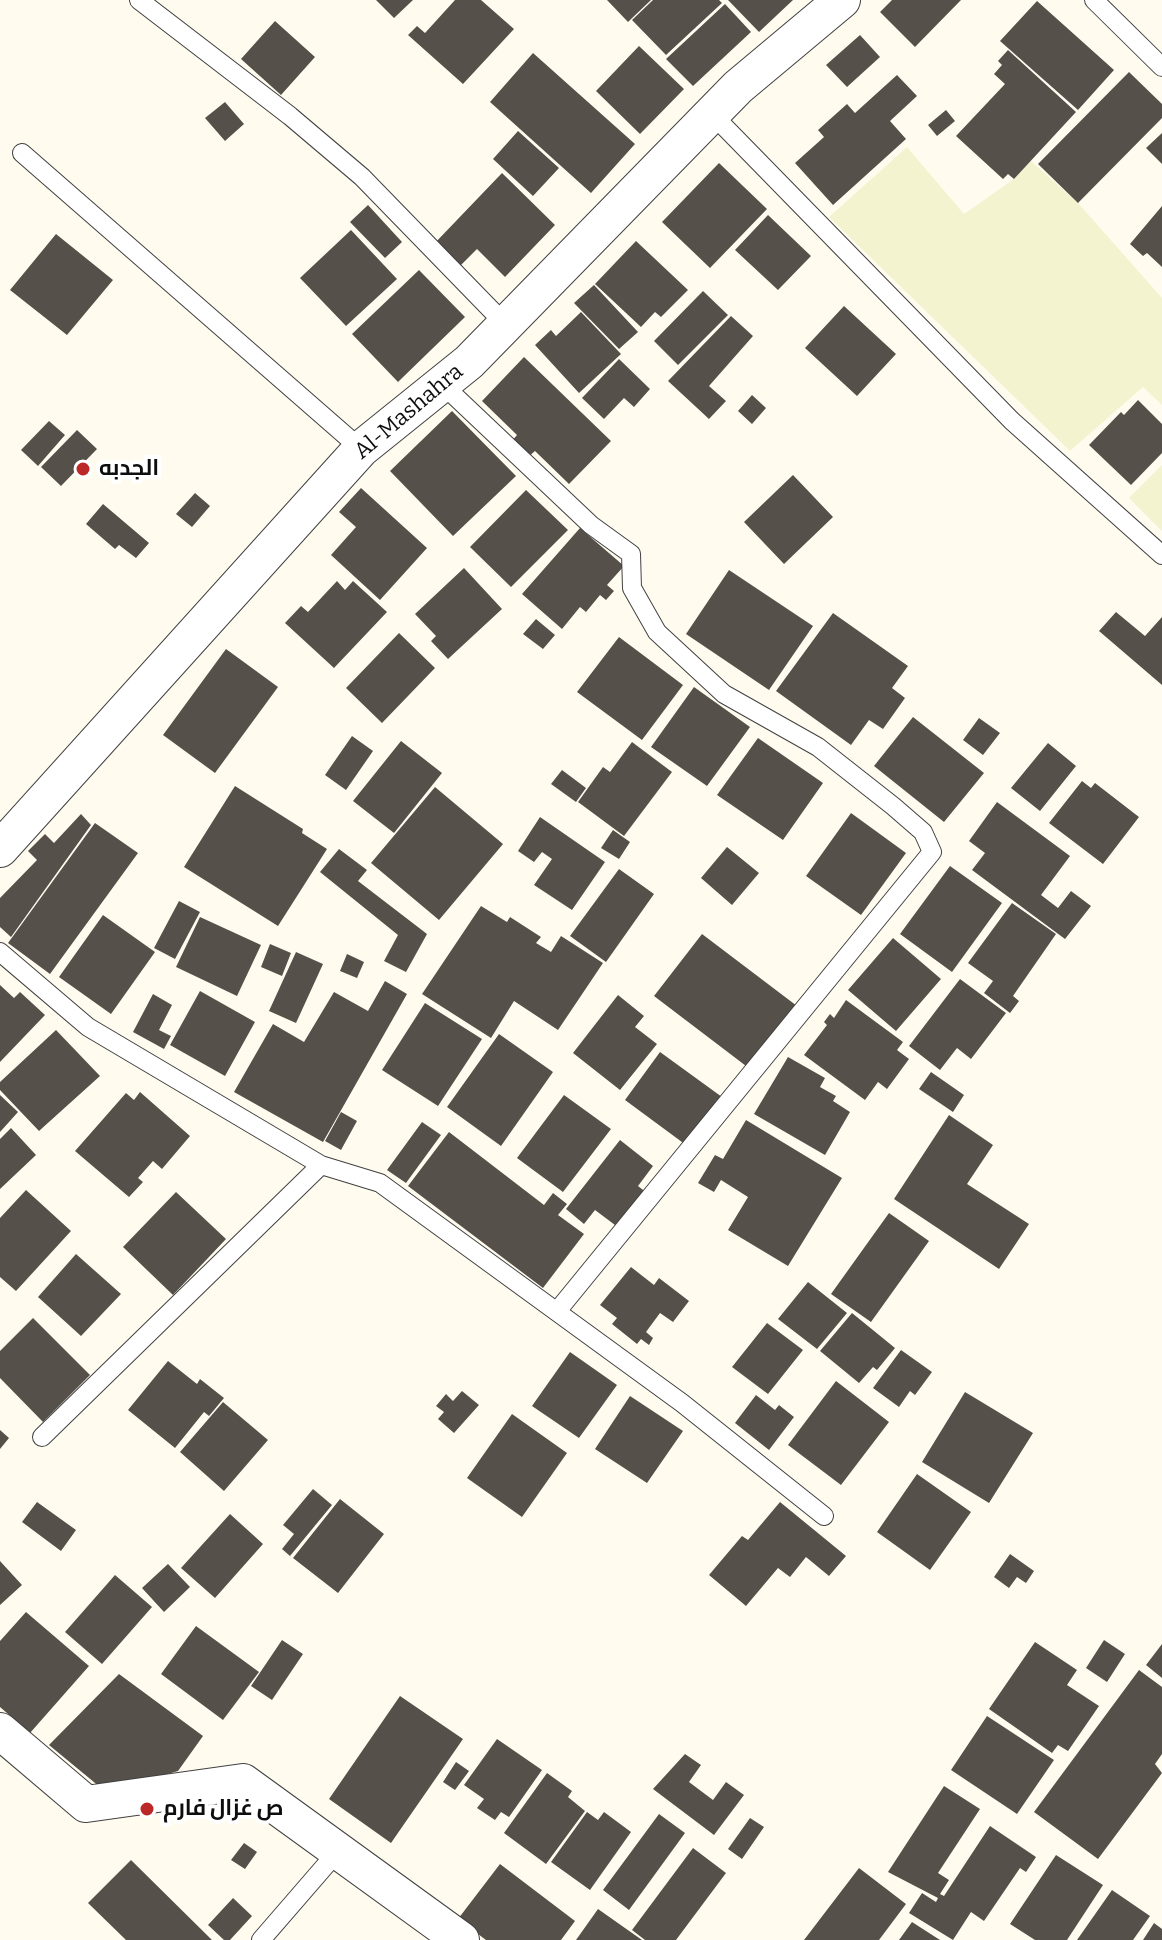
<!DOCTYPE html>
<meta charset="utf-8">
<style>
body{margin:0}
canvas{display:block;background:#fffcef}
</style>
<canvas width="1162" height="1940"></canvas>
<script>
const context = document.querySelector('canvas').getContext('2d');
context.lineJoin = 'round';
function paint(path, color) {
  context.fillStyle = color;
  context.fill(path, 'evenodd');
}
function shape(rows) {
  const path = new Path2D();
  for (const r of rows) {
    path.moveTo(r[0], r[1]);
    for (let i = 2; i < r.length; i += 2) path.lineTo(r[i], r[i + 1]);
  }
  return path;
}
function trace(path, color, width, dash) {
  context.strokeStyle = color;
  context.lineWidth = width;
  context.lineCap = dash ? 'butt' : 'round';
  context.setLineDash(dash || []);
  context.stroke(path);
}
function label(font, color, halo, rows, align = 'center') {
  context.font = font + ' Bitter,Cairo,serif';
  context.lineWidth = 8;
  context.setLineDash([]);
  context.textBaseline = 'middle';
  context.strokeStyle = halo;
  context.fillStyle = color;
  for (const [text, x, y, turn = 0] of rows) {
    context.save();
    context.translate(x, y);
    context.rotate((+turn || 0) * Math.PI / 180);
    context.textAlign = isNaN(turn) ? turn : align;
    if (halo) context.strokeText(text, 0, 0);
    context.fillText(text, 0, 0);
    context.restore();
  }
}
const farmland = shape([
 [907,147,964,214,1014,179,1031,161,1078,203,1162,298,1162,405,1143,387,1070,451,829,217],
 [1162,465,1162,531,1129,498]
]);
const building = shape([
 [376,0,413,0,394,18],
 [455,0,481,0,514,29,463,84,408,35,417,26,425,33],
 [607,0,651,0,628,22],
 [653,0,719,0,722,3,666,55,632,20],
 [728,0,793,0,759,32],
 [892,0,961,0,915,47,880,12],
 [1037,1,1114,70,1078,110,1000,41],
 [725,4,751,32,693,86,666,59],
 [275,21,315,57,281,95,241,59],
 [860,35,880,57,847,87,826,65],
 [639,46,684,89,640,134,596,91],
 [1008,50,1076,112,1014,179,1008,174,1003,179,956,136,1005,84,994,74,1002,65,998,61],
 [533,53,635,144,591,193,490,102],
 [1129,72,1162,104,1162,118,1078,203,1038,164],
 [897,75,917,96,890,121,906,139,833,205,795,163,824,137,818,130,847,104,855,113],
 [225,102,244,124,225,141,205,118],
 [946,110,955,121,937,136,928,125],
 [518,131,559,168,533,196,493,159],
 [1162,133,1162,164,1146,148],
 [719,163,767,209,710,268,662,222],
 [502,173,555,225,505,277,477,249,458,268,433,245],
 [368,205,402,242,385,258,350,222],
 [1162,206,1162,267,1147,253,1143,256,1130,244],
 [768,215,811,256,778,290,735,250],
 [351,230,397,279,346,326,300,278],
 [56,234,113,280,67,335,10,290],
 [636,241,688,290,661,317,655,312,641,327,595,284],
 [419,270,465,317,398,382,352,334],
 [594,285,638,332,619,349,574,303],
 [703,291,728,315,678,365,654,341],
 [844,306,896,354,857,396,805,348],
 [581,312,621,354,579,393,535,345,551,330,556,336],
 [731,316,753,336,709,386,726,401,709,419,668,381],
 [524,357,611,441,569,484,535,451,527,458,511,442,517,435,482,401],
 [619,359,650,389,634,407,624,398,604,419,582,398],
 [752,395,766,408,752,424,738,411],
 [1138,400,1162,424,1162,453,1131,485,1089,445,1121,412,1124,415],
 [452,411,516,476,453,536,390,471],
 [49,421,65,435,38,466,21,450],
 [77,430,97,449,61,486,41,467],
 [793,475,833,517,784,564,744,522],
 [361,488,427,548,380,600,331,555,356,527,339,512],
 [526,490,568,530,511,587,470,547],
 [195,493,210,506,192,527,176,514],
 [103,504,149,543,136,558,119,545,115,549,86,524],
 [580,528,624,566,607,585,614,591,606,600,600,595,586,612,580,607,562,629,522,594],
 [464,568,502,609,448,659,431,641,436,636,415,614],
 [729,570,813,626,769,690,686,634],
 [337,581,345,590,353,581,387,612,334,668,285,623,301,606,308,612],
 [1116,612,1145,636,1162,617,1162,685,1099,631],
 [833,613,908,666,892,688,905,698,883,729,869,720,851,745,776,691],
 [536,619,555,635,543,649,523,634],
 [399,633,435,668,382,723,346,688],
 [619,637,683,685,642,740,577,692],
 [226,649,278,687,215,773,163,735],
 [694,687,750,727,707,786,651,747],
 [913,717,984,773,944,822,874,766],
 [979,718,1000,733,983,755,963,740],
 [352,736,373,751,346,790,325,775],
 [758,738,823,783,783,840,717,795],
 [401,741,442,773,394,833,353,801],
 [632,742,672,772,624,836,578,802,603,767,610,772],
 [1048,743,1076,766,1040,811,1011,788],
 [562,770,586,788,576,802,551,784],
 [1082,781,1091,788,1095,783,1139,817,1103,864,1049,823],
 [235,786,303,829,302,833,327,849,278,926,184,867],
 [435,787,503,844,439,920,371,863],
 [997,802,1070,856,1041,895,1058,908,1071,891,1091,906,1065,939,972,870,985,853,969,841],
 [851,813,906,853,861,915,806,876],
 [81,814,91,825,11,937,0,927,0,898,37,860,28,851,45,834,54,843],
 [540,817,605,862,572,910,534,885,552,859,542,852,534,862,518,851],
 [95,823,138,853,50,974,8,943],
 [613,830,630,842,619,859,601,848],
 [727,847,759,873,732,905,701,878],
 [339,849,367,870,358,881,427,934,406,972,384,961,398,935,320,872],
 [950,866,1002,903,952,972,900,934],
 [619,869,654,894,606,962,570,936],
 [179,901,200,912,175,959,154,948],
 [1012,903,1056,934,1013,996,1019,1001,1010,1013,984,993,993,981,968,963],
 [481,906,507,922,510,917,541,937,536,943,551,952,561,936,603,963,558,1030,514,1001,491,1038,422,994],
 [103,915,155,952,111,1014,59,977],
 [200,917,261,945,237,996,176,967],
 [702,934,797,1006,750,1069,654,996],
 [893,938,941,979,896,1031,848,990],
 [270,944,291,953,282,976,261,967],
 [296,952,323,964,296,1023,269,1011],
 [347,954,364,962,357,978,340,971],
 [960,979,1006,1013,971,1059,957,1048,940,1070,909,1046],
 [385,981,407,994,323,1142,234,1092,273,1024,304,1042,334,992,368,1011],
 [0,985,14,998,20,992,45,1015,0,1062],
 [200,991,255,1022,225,1076,170,1045],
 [153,994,172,1005,159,1030,171,1036,164,1049,133,1032],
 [618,995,644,1016,635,1027,657,1044,620,1090,573,1053],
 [846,1000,903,1042,897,1050,909,1059,887,1089,878,1082,865,1100,804,1055,827,1025,824,1022,830,1014,834,1018],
 [425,1003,482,1039,438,1106,382,1070],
 [56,1030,100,1076,39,1131,0,1090,0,1082],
 [499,1034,553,1072,501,1146,447,1107],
 [660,1052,722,1097,686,1145,625,1100],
 [788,1057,825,1078,820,1087,836,1096,833,1101,850,1112,825,1155,754,1114],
 [931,1072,964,1095,953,1112,919,1089],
 [140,1092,190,1136,162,1169,153,1161,138,1178,143,1182,129,1197,75,1151,126,1093,134,1100],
 [0,1095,18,1112,0,1132],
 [564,1095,611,1129,563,1192,517,1158],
 [341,1112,357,1121,341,1150,325,1141],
 [949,1115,993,1145,967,1184,1029,1224,999,1269,894,1199],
 [746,1120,842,1178,788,1266,728,1230,748,1197,721,1180,714,1192,698,1183,715,1155,723,1159],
 [422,1122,441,1135,406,1183,387,1170],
 [11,1128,36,1155,0,1189,0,1139],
 [449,1132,544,1205,553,1193,567,1204,558,1215,584,1234,543,1288,408,1186],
 [620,1140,653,1166,638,1186,647,1193,619,1228,595,1210,584,1224,566,1209],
 [26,1190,71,1231,16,1291,0,1277,0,1218],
 [176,1192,226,1239,173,1295,123,1247],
 [889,1213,929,1241,871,1322,831,1294],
 [76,1254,121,1294,81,1336,38,1297],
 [631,1267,654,1285,659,1278,689,1301,673,1322,660,1313,646,1332,653,1338,649,1345,641,1339,637,1344,612,1324,617,1318,600,1305],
 [808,1282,847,1313,817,1349,778,1319],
 [852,1313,895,1348,877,1370,873,1367,859,1383,820,1351],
 [33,1318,90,1375,43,1422,0,1378,0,1351],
 [767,1323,803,1350,768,1394,732,1367],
 [901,1350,932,1372,915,1395,910,1391,899,1407,873,1388],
 [570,1352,617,1385,579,1438,532,1406],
 [168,1361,197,1384,200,1379,224,1398,209,1416,204,1412,175,1448,128,1410],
 [836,1381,889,1422,841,1485,788,1445],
 [462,1391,479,1405,454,1433,438,1419,444,1412,436,1406,446,1394,453,1401],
 [965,1392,1033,1433,989,1503,922,1462],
 [756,1395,775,1410,779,1405,794,1417,769,1450,735,1423],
 [630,1396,683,1431,647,1483,595,1449],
 [223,1402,268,1440,224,1491,180,1452],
 [512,1414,567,1453,522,1517,467,1478],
 [0,1430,9,1438,0,1449],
 [917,1474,971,1512,930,1570,877,1532],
 [313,1489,332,1505,290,1556,282,1549,294,1534,283,1525],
 [340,1499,384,1534,338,1593,293,1558],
 [37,1502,76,1530,61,1551,22,1522],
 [780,1502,846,1556,829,1576,806,1557,790,1577,778,1568,746,1606,709,1575,742,1536,748,1540],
 [230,1514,263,1544,215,1598,181,1568],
 [1010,1554,1034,1571,1026,1583,1017,1577,1009,1588,994,1577],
 [0,1561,22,1585,0,1605],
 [168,1564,190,1587,164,1612,142,1588],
 [115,1575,152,1607,102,1664,65,1632],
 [26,1612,89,1666,30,1733,0,1707,0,1641],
 [196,1626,259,1672,223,1720,161,1674],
 [282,1640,303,1654,272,1700,251,1686],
 [1104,1640,1125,1654,1107,1682,1086,1668],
 [1035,1642,1077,1670,1067,1685,1099,1706,1068,1751,1058,1745,1052,1753,989,1709],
 [1162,1644,1162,1678,1146,1665],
 [1139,1670,1162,1687,1162,1754,1155,1764,1162,1773,1098,1859,1034,1812],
 [119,1674,203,1736,178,1771,106,1792,49,1745],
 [400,1696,463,1739,391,1843,329,1799],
 [987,1716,1054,1760,1017,1814,951,1770],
 [497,1739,542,1770,509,1817,501,1812,495,1820,477,1808,484,1799,464,1785],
 [685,1754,701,1765,689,1782,713,1800,726,1782,744,1795,714,1835,653,1789],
 [456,1762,469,1771,455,1790,443,1782],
 [547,1773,572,1791,568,1797,585,1811,546,1864,504,1833],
 [944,1786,980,1809,938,1873,949,1880,940,1894,944,1896,990,1826,1036,1857,1026,1872,1020,1868,984,1921,971,1912,953,1940,909,1913,922,1893,936,1902,938,1898,888,1872],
 [587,1812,598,1820,604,1812,631,1832,590,1890,551,1862],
 [659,1814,685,1833,629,1910,603,1890],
 [750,1818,764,1827,742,1859,728,1849],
 [244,1843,257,1852,245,1869,231,1860],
 [693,1848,726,1873,676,1940,645,1940,632,1930],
 [1056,1855,1103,1885,1067,1940,1035,1940,1010,1924],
 [131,1860,212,1940,126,1940,88,1903],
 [500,1864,575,1921,561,1940,486,1940,458,1919],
 [859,1868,906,1904,879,1940,804,1940],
 [1112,1890,1150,1916,1133,1940,1077,1940],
 [233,1898,252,1916,230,1940,224,1940,208,1925],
 [598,1909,642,1940,576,1940],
 [912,1922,940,1940,899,1940],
 [1154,1923,1162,1929,1162,1940,1143,1940]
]);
const service = shape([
 [139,0,290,116,362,177,504,323],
 [1094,0,1162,67],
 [711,113,1012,421,1162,555],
 [22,153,361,449],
 [442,384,591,525,631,554,632,588,657,632,724,694,818,747,893,806,923,832,932,852,558,1310],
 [0,952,88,1027,321,1165,380,1183,682,1403,824,1516],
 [42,1437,321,1165],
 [261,1940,338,1851]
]);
const minor = shape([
 [0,849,361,449,469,362,738,87,842,0],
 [0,1731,86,1804,243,1782,461,1940]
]);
const markers = [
 [83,469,8,"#bc2828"],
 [147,1809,8,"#bc2828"]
];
const streetNames = [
 ["Al-Mashahra",409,412,-40]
];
const poiNames = [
 ["الجدبه",99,469],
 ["ص غزال فارم",163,1809]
];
paint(farmland, '#f4f3cf');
paint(building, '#56504a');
trace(service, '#414141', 20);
trace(minor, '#414141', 38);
trace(service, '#fff', 18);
trace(minor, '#fff', 36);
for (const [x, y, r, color] of markers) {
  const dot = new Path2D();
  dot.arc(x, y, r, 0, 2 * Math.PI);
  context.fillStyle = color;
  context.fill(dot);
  trace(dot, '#fff', 3);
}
label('22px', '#0e0e0e', '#fff', streetNames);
label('bold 22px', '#0e0e0e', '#fff', poiNames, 'left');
</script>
